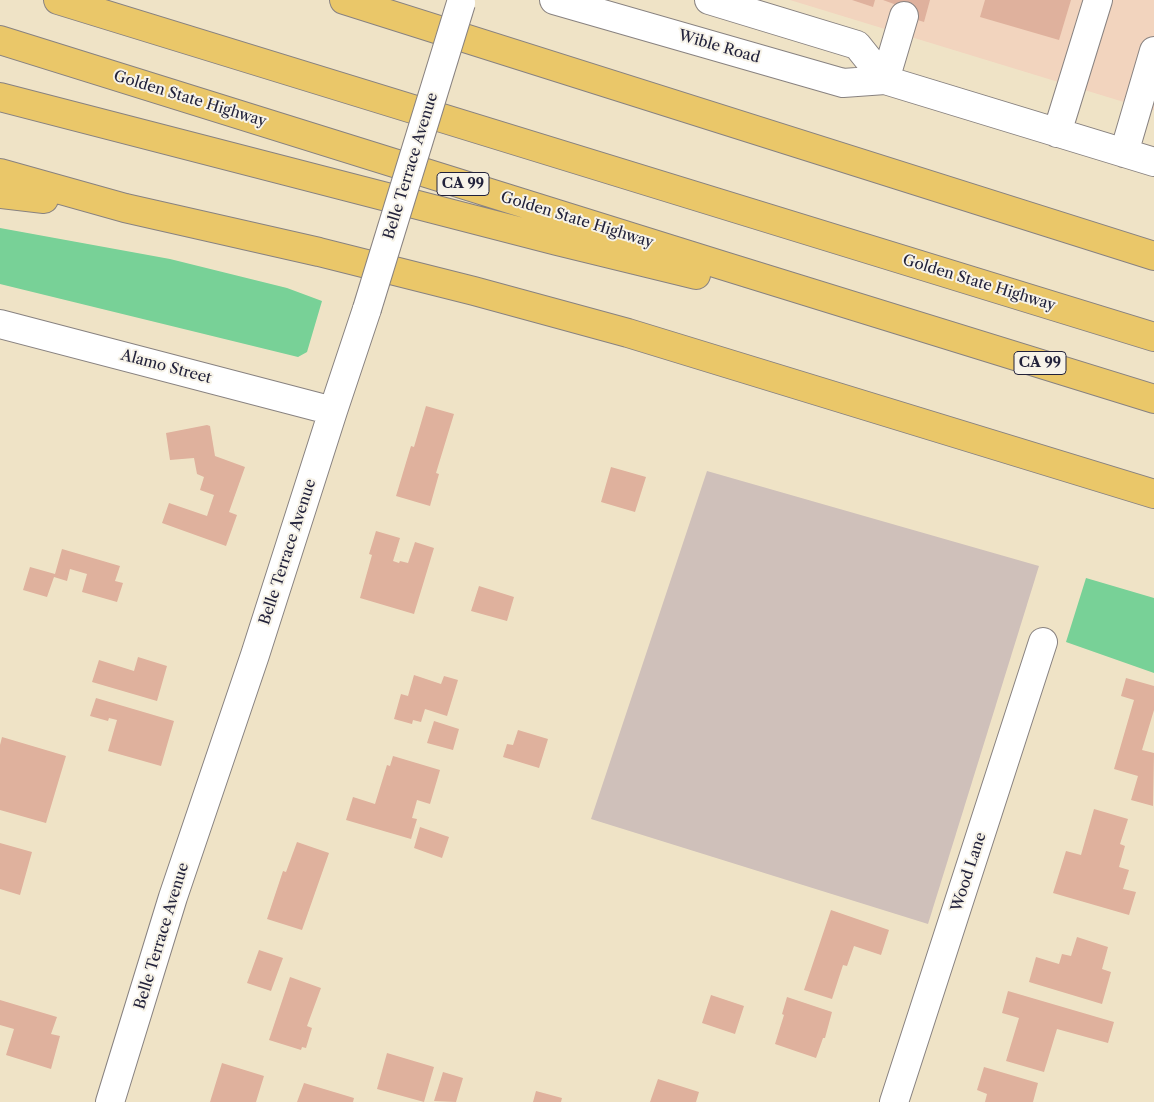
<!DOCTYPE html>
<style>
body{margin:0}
canvas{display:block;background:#efe3c6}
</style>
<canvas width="1154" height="1102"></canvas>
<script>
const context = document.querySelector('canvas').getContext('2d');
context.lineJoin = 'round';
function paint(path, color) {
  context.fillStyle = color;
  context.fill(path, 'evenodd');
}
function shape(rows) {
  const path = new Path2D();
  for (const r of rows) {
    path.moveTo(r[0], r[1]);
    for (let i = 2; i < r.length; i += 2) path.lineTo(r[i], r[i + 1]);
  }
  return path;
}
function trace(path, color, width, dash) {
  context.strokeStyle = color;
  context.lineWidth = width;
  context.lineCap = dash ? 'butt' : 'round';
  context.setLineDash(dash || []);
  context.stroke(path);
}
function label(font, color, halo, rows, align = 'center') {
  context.font = font + ' "Libre Caslon Text",serif';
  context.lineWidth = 4;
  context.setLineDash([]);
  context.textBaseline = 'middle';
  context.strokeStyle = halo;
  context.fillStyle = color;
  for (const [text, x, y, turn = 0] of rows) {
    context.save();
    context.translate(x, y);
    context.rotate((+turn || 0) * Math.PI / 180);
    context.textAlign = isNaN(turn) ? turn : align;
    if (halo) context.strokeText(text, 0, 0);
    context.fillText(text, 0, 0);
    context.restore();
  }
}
const built = shape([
 [790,0,1154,0,1154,110,1150,110]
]);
const industrial = shape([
 [707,471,1039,566,928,924,591,819]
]);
const green = shape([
 [0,228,170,259,287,288,322,301,307,352,298,357,0,284],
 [1086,578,1154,598,1154,673,1066,642]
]);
const building = shape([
 [852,0,875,0,873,7],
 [883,0,930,0,924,22,902,15,904,11,893,9,894,4],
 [985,0,1071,0,1059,40,980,17],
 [426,406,454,414,436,473,439,474,430,506,396,496,411,446,414,447],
 [207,425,210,426,215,456,245,467,229,512,237,515,226,546,162,523,169,503,207,516,214,495,200,490,204,477,197,474,194,458,170,460,166,433],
 [611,467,646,477,635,512,601,502],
 [376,531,400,538,393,561,399,563,400,561,408,563,415,542,434,548,414,614,360,598,372,555,369,554],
 [62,549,120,566,115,581,123,583,117,602,82,592,87,574,70,569,67,581,54,577,47,597,23,590,30,567,55,574],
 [479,586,514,597,507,621,471,611],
 [138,657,167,666,157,701,92,682,99,660,134,671],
 [414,675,441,684,444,676,458,680,447,716,425,709,421,722,413,720,412,724,394,719,401,694,408,696],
 [1126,678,1154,686,1154,710,1142,750,1154,753,1153,806,1131,800,1138,776,1114,769,1134,700,1121,696],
 [96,698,174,721,161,766,108,751,117,720,109,718,108,721,90,716],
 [434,721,459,729,453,750,427,743],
 [518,730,548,739,539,768,503,757,507,744,513,745],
 [2,737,66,756,46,823,0,810,0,745],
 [393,756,440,770,430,804,417,800,412,818,417,819,411,839,346,820,353,797,375,804,387,765,390,766],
 [1094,809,1128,819,1120,844,1125,846,1119,867,1129,870,1123,889,1136,892,1129,915,1053,893,1066,851,1081,855],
 [420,827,449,837,442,858,414,848],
 [297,842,329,853,302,930,267,919,283,871,286,872],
 [0,843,32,852,20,895,0,889],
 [831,910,889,930,881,955,854,946,847,966,843,965,832,999,804,990],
 [1077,937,1108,947,1102,969,1111,972,1102,1004,1029,982,1036,957,1059,964,1062,954,1071,956],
 [259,950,283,958,271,991,247,983],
 [290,977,321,988,307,1026,312,1028,306,1048,302,1047,301,1050,269,1040],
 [1008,991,1114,1022,1108,1043,1057,1029,1044,1072,1006,1061,1019,1018,1002,1013],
 [711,995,744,1006,735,1034,702,1023],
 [787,997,832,1012,825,1038,823,1038,816,1058,775,1044,784,1015,782,1014],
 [0,1000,57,1017,51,1034,60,1036,51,1069,6,1055,14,1029,0,1025],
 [387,1053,434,1067,424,1102,377,1089],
 [222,1063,264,1076,256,1102,210,1102],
 [984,1067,1038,1083,1033,1102,985,1102,987,1094,977,1090],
 [443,1072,463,1078,456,1102,434,1101],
 [658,1079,699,1092,696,1102,650,1102],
 [304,1083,354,1098,353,1102,297,1102],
 [536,1091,562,1098,561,1102,533,1102]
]);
const minor = shape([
 [554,0,843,83,885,80,1154,162],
 [709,0,857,45,885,80],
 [885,80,904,16],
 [1057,133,1098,0],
 [1124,153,1154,51],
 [0,324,333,411],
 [110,1102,173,897,255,655,333,411,367,309],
 [894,1102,1043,642]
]);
const highway = shape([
 [58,0,1154,337],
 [344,0,1154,256],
 [0,40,721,265,1154,399],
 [0,97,557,241,696,275],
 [0,173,125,208,319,252,474,291,628,333,1154,494],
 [0,194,44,199]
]);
const minorBridge = shape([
 [367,309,461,3]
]);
const shields = [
 [463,184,52],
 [1040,363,52]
];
const shieldNames = [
 ["CA 99",463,184],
 ["CA 99",1040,363]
];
const streetNames = [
 ["Wible Road",719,47,16],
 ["Golden State Highway",190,99,17],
 ["Belle Terrace Avenue",411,166,-73],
 ["Golden State Highway",577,220,17],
 ["Golden State Highway",979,283,17],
 ["Alamo Street",166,367,15],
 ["Belle Terrace Avenue",288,552,-72],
 ["Wood Lane",969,872,-72],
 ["Belle Terrace Avenue",162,936,-73]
];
paint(built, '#f2d4be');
paint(industrial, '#cfc0ba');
paint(green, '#78d197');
paint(building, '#dfb19d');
trace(minor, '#888280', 30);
trace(highway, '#888280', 30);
trace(minor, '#fff', 28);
trace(highway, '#eac769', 28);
trace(minorBridge, '#888280', 30, []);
trace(minorBridge, '#fff', 28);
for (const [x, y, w] of shields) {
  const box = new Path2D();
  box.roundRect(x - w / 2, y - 11.5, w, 23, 4);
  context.fillStyle = '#f7f3e8';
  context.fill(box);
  trace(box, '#22223b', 1);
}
label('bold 14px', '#22223b', null, shieldNames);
label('15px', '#22223b', '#f7f3e8', streetNames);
</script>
